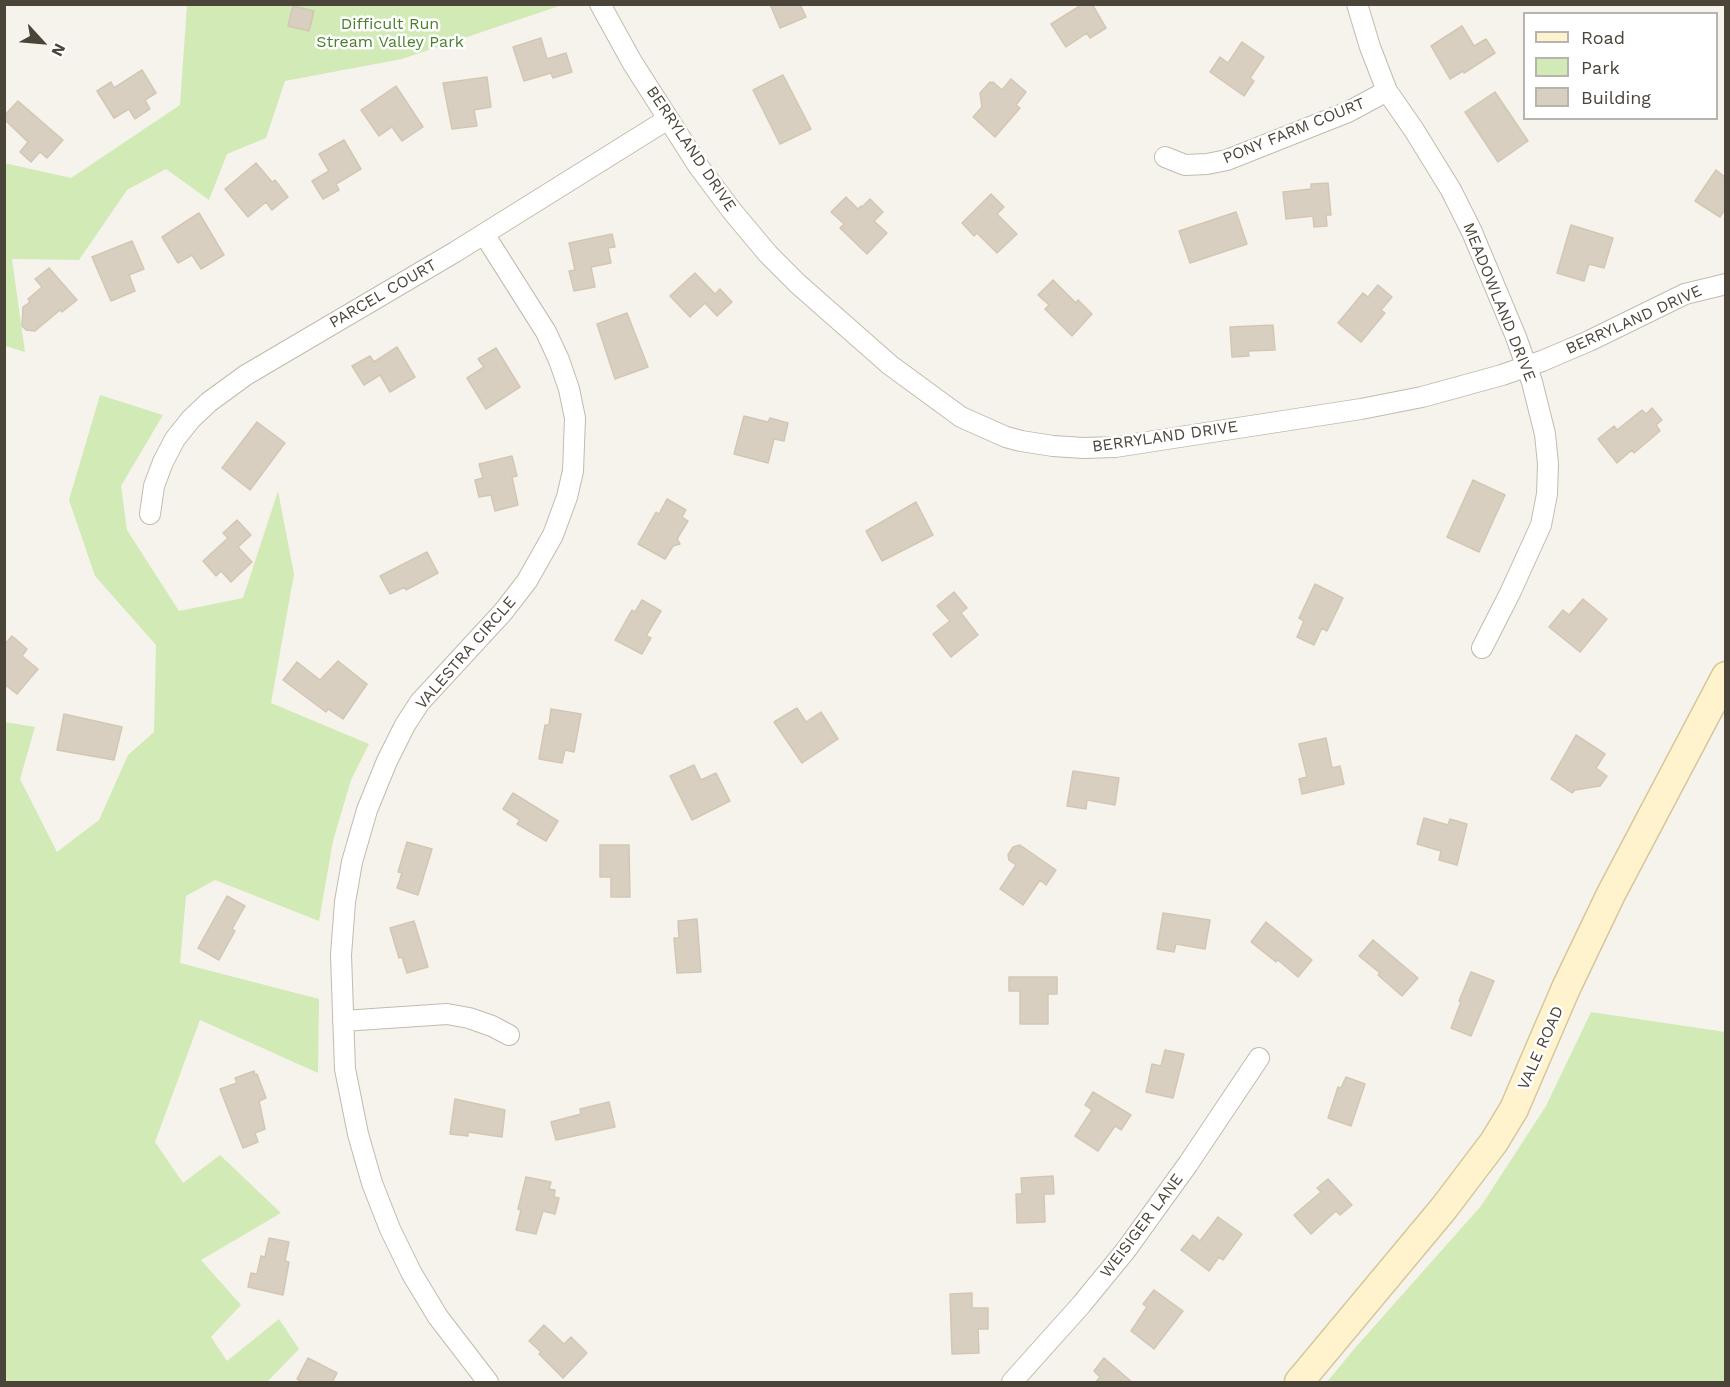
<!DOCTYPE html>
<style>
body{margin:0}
#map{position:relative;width:1730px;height:1387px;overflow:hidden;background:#f6f3ec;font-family:"Work Sans",sans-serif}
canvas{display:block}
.frame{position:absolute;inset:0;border:6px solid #4b4439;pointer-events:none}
.legend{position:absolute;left:1523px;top:12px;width:195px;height:108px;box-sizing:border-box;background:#fff;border:2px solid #b7b4b0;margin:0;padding:8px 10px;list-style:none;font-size:18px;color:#4b4439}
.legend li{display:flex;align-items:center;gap:12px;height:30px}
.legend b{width:30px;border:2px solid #b7b4b0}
.north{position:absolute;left:12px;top:12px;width:60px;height:60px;-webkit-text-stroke:4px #fff;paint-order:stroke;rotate:116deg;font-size:16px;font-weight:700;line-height:24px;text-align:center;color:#4b4439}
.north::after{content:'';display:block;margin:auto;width:21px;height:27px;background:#4b4439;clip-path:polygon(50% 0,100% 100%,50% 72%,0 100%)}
</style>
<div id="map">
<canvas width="1730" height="1387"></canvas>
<div class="frame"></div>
<ul class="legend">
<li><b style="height:8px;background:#fff3cd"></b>Road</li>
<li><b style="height:16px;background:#d2eab5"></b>Park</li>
<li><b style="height:16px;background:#d8cfc1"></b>Building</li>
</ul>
<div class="north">N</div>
</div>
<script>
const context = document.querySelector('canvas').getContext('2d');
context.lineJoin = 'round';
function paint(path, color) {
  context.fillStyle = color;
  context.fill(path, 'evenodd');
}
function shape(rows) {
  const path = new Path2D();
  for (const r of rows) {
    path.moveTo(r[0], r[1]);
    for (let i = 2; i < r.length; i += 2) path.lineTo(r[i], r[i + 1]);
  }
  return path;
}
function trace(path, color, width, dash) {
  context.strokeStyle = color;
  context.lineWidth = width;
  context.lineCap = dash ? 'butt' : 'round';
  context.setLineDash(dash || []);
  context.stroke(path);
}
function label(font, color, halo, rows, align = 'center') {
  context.font = font + ' "Work Sans",sans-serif';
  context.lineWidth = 5;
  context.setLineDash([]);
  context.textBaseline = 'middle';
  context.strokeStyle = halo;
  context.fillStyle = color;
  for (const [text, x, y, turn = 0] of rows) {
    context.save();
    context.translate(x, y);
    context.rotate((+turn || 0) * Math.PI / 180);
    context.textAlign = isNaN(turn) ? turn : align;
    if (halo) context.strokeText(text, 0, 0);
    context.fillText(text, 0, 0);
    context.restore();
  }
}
const green = shape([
 [187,5,562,5,402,59,285,81,266,138,227,154,209,200,166,169,127,190,79,260,12,259,25,352,5,346,4,163,71,178,180,105],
 [100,395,163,415,121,486,127,530,179,611,243,598,278,491,294,574,271,703,369,744,351,780,333,841,319,921,215,880,186,896,180,963,319,999,318,1073,200,1020,155,1142,183,1183,220,1155,281,1213,201,1260,241,1305,211,1337,227,1361,279,1319,299,1349,267,1382,5,1382,5,722,35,727,20,779,57,852,99,820,128,755,154,732,156,645,95,576,69,500],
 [1591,1012,1725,1032,1725,1382,1327,1382,1355,1348,1481,1206,1546,1106]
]);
const building = shape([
 [770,4,800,4,806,17,780,28,770,4],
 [1083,4,1092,4,1106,28,1090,38,1087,33,1066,47,1051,24,1083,4],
 [293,6,314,11,309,31,288,26,293,6],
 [1462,26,1474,46,1486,39,1495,53,1464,73,1463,71,1450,79,1431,46,1462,26],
 [541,38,547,59,566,53,572,72,553,78,551,73,524,81,513,47,541,38],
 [1242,42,1264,57,1250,78,1254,81,1244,96,1210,72,1220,57,1228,63,1242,42],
 [142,70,156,93,145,100,150,109,135,119,129,109,114,118,97,91,111,82,114,88,142,70],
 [783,75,811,129,780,144,753,90,783,75],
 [487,77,491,107,474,110,477,126,452,129,443,83,487,77],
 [1011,79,1026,92,1016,105,1020,108,995,137,973,117,982,107,980,93,990,82,992,83,993,82,1002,90,1011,79],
 [396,86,423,127,402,141,392,127,379,136,361,110,396,86],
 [1495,92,1528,141,1498,162,1465,112,1495,92],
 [18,101,63,140,47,158,40,152,31,162,20,152,28,142,4,119,4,116,18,101],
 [344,140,361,169,336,184,339,190,323,199,312,181,329,171,319,154,344,140],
 [256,163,272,182,275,180,288,197,272,210,266,202,248,217,225,189,256,163],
 [1716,170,1725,177,1725,209,1720,217,1695,201,1716,170],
 [1328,183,1331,215,1326,215,1327,226,1314,227,1313,216,1286,219,1283,192,1311,189,1311,184,1328,183],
 [991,194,1004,207,997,214,1017,234,997,253,977,233,974,236,962,223,991,194],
 [846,197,858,209,861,206,862,207,870,199,883,212,874,221,887,233,867,254,840,228,844,224,831,212,846,197],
 [1236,212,1247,244,1190,263,1179,231,1236,212],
 [199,213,224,255,201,269,192,255,178,263,162,237,199,213],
 [1571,225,1613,238,1604,268,1589,264,1584,281,1557,273,1571,225],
 [612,234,615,247,608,248,611,263,591,267,595,287,574,291,569,271,575,270,569,243,612,234],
 [132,241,144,269,129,275,135,291,111,301,92,257,132,241],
 [49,268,77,300,62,312,60,310,35,331,26,330,22,326,23,307,30,302,28,299,42,287,35,279,49,268],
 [695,273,715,294,720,289,732,302,717,316,705,303,690,317,670,296,695,273],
 [1053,280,1076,303,1078,300,1092,314,1072,336,1045,309,1049,305,1038,295,1053,280],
 [1378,285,1392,297,1381,310,1385,313,1361,342,1338,323,1363,293,1368,297,1378,285],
 [627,313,648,367,615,379,597,324,627,313],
 [1273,325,1275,350,1248,351,1249,356,1232,357,1230,327,1273,325],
 [397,347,415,377,390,392,380,375,364,385,352,366,370,356,374,362,397,347],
 [496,348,520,387,486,409,467,378,484,367,478,359,496,348],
 [1652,408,1662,420,1656,425,1660,431,1634,453,1632,450,1617,463,1598,439,1614,426,1617,430,1642,410,1646,414,1652,408],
 [744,416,768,422,770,418,788,423,784,441,774,439,768,463,734,454,744,416],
 [257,422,285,443,250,490,222,468,257,422],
 [512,456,517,476,512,477,518,505,495,511,491,495,479,497,475,480,483,478,479,464,512,456],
 [1473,480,1505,495,1479,552,1447,537,1473,480],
 [667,499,686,510,682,517,688,521,677,539,680,544,673,546,665,559,638,544,656,512,659,514,667,499],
 [916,502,933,535,882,561,866,531,916,502],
 [237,520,251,535,238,547,252,562,231,582,221,571,216,576,203,561,228,538,223,533,237,520],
 [427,552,438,573,406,590,405,587,390,594,380,576,427,552],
 [1315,584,1343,598,1327,631,1322,628,1314,645,1297,637,1304,621,1299,618,1315,584],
 [954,592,967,608,961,613,978,635,951,657,933,634,950,621,937,606,954,592],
 [1583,599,1607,619,1580,652,1549,627,1563,610,1569,615,1583,599],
 [642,600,661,611,646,636,651,638,642,654,615,640,632,610,635,612,642,600],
 [12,636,27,649,22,656,38,669,17,694,4,684,4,645,12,636],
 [338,661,367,684,343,719,328,709,326,712,283,680,297,662,320,680,338,661],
 [797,708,806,722,821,712,838,739,802,763,774,722,797,708],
 [551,709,581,714,574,752,565,750,562,763,539,759,545,725,549,725,551,709],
 [64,714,122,727,114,760,57,750,64,714],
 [1576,735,1605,754,1596,768,1607,776,1600,786,1575,790,1572,793,1551,779,1576,735],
 [1326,738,1332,768,1340,766,1344,784,1302,794,1299,779,1307,777,1299,744,1326,738],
 [694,765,701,780,716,773,730,801,692,820,670,776,694,765],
 [1073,771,1119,778,1115,805,1087,800,1086,809,1067,806,1073,771],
 [513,793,558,821,546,841,517,824,520,820,503,809,513,793],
 [1424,818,1448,825,1450,819,1467,824,1457,865,1439,860,1441,851,1417,844,1424,818],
 [407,842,432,849,418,895,397,888,402,873,398,872,407,842],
 [600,845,629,845,630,897,611,897,611,877,600,877,600,845],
 [1020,845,1056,870,1046,885,1040,880,1023,905,1000,889,1016,865,1009,860,1008,855,1013,847,1020,845],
 [227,896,245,906,232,929,235,931,219,960,198,948,227,896],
 [1163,913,1210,920,1205,949,1176,944,1174,952,1157,949,1163,913],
 [697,919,701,972,677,973,674,938,679,938,678,921,697,919],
 [414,921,428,967,407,973,402,957,399,958,390,928,414,921],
 [1266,922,1312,960,1298,977,1278,960,1276,962,1251,942,1266,922],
 [1373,940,1418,978,1402,996,1378,975,1380,973,1359,956,1373,940],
 [1471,972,1494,981,1471,1036,1451,1028,1461,1002,1459,1001,1471,972],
 [1009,977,1057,977,1057,994,1048,994,1048,1024,1020,1024,1020,991,1009,991,1009,977],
 [1165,1050,1184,1054,1173,1098,1146,1092,1152,1064,1161,1066,1165,1050],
 [254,1071,255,1075,257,1074,266,1098,259,1101,265,1129,255,1133,258,1142,243,1148,220,1089,237,1083,235,1078,254,1071],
 [1346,1077,1365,1084,1351,1126,1328,1118,1338,1087,1341,1088,1346,1077],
 [1093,1092,1131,1115,1121,1130,1115,1126,1098,1151,1075,1136,1092,1110,1085,1105,1093,1092],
 [455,1099,505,1110,502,1137,468,1132,468,1136,450,1134,455,1099],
 [609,1102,615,1127,556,1140,551,1122,581,1114,580,1109,609,1102],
 [1053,1176,1054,1194,1044,1194,1045,1222,1017,1223,1016,1194,1022,1194,1021,1178,1053,1176],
 [526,1177,551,1182,549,1189,555,1190,554,1197,559,1198,555,1214,543,1211,536,1234,516,1230,521,1210,518,1209,526,1177],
 [1328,1179,1352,1205,1340,1215,1336,1211,1311,1234,1294,1215,1321,1192,1317,1188,1328,1179],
 [1218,1217,1242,1234,1223,1260,1219,1257,1209,1271,1181,1250,1193,1235,1200,1241,1218,1217],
 [269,1238,289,1242,285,1261,289,1262,283,1295,248,1287,251,1273,257,1274,261,1256,265,1257,269,1238],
 [1154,1290,1183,1311,1154,1349,1131,1331,1147,1307,1143,1304,1154,1290],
 [972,1293,972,1308,988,1308,988,1329,978,1329,979,1353,952,1354,950,1294,972,1293],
 [544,1325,564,1344,571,1337,587,1353,563,1378,539,1354,541,1352,529,1341,544,1325],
 [308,1358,337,1373,332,1383,305,1383,297,1379,308,1358],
 [1104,1358,1133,1383,1095,1383,1100,1377,1094,1371,1104,1358]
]);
const minor = shape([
 [600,4,632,62,699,167,732,211,768,254,798,284,890,365,961,417,1006,437,1021,441,1053,446,1084,448,1115,447,1361,409,1422,397,1502,375,1542,361,1589,341,1685,294,1726,284],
 [1357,4,1370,47,1387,91,1414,130,1451,190,1472,232,1516,337,1532,382,1545,434,1548,464,1547,494,1541,525,1510,593,1482,648],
 [1165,157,1185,165,1207,164,1227,160,1348,112,1387,91],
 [484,234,546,332,559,360,569,389,575,418,573,471,567,497,553,535,527,581,503,612,420,702,405,725,387,761,367,810,352,862,345,902,341,955,345,1069,358,1134,372,1183,390,1229,412,1274,438,1317,488,1382],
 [150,514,154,486,163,462,175,439,191,419,209,402,246,375,455,252,668,119],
 [343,1021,447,1014,469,1018,492,1026,509,1035],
 [1012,1382,1081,1305,1126,1250,1188,1164,1259,1058]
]);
const secondary = shape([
 [1299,1382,1444,1208,1494,1142,1514,1109,1566,988,1611,894,1726,676]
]);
const parkNames = [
 ["Difficult Run",390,24],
 ["Stream Valley Park",390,42]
];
const streetNames = [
 ["PONY FARM COURT",1294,131,-22],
 ["BERRYLAND DRIVE",691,149,56],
 ["PARCEL COURT",383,294,-30],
 ["MEADOWLAND DRIVE",1499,302,68],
 ["BERRYLAND DRIVE",1634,320,-24],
 ["BERRYLAND DRIVE",1165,437,-8],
 ["VALESTRA CIRCLE",466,653,-49],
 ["VALE ROAD",1541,1048,-66],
 ["WEISIGER LANE",1142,1226,-53]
];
paint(green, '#d2eab5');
paint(building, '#d8cfc1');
trace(building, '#d3c7b4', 1.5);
trace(minor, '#c2bbae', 22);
trace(secondary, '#d6c79b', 31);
trace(minor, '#fff', 20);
trace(secondary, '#fff3cd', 28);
label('16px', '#4a7f2a', '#fff', parkNames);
label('16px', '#4b4439', '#fff', streetNames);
</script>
